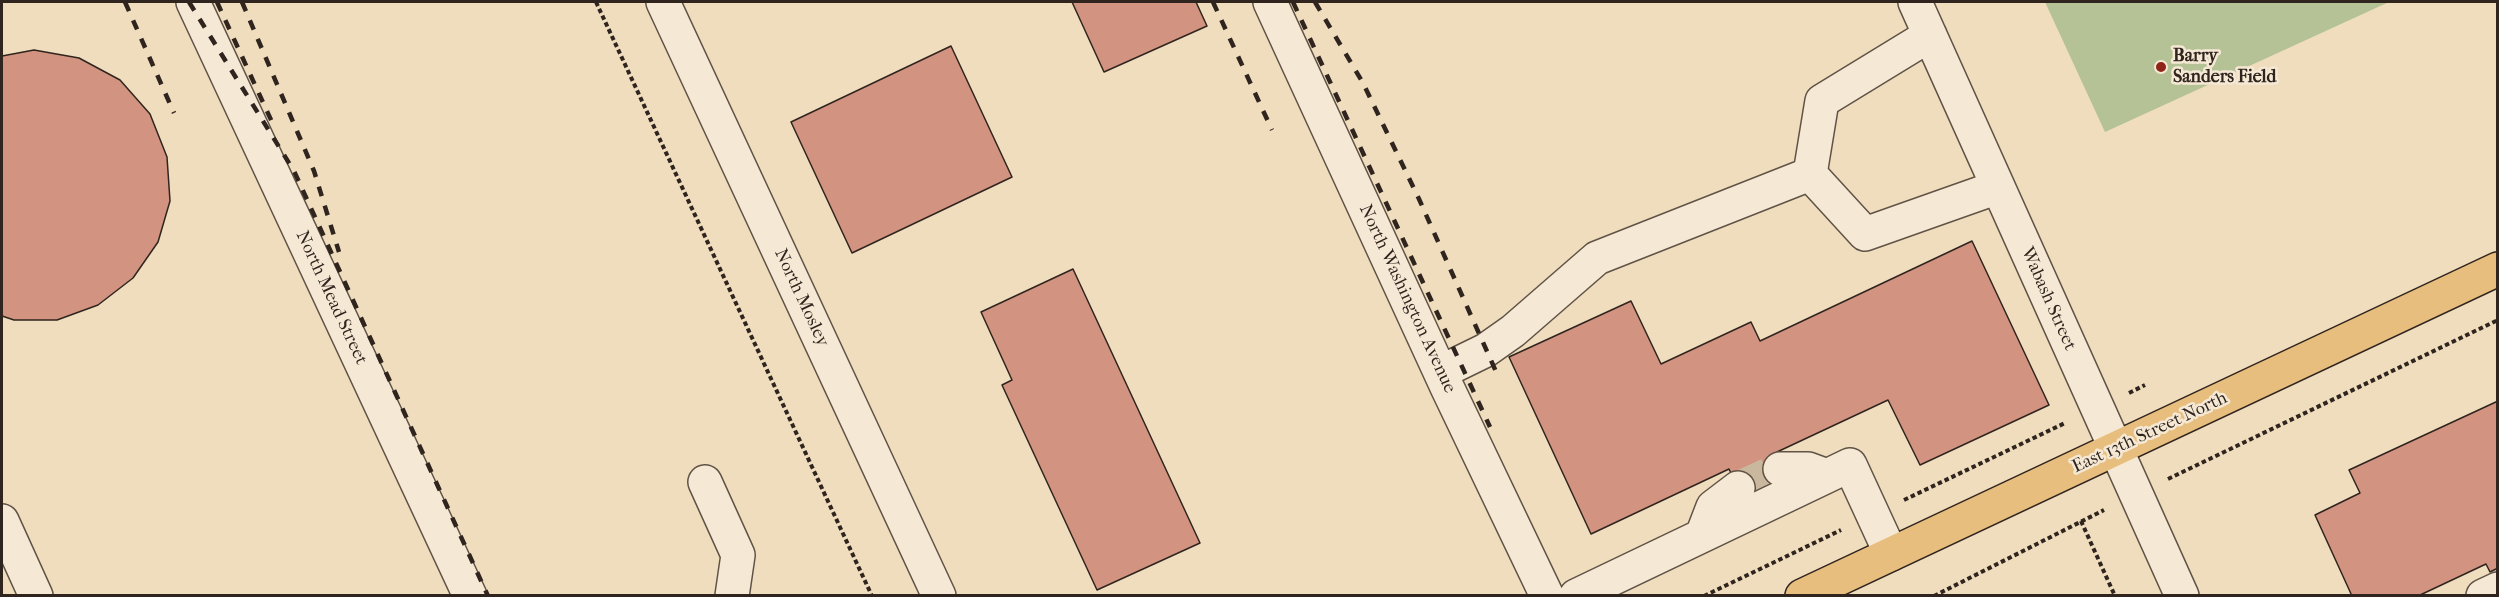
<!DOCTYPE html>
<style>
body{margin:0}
#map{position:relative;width:2499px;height:597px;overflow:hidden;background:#efddbe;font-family:"IM FELL French Canon",serif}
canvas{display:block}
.frame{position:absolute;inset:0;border:3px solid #30251e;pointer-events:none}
</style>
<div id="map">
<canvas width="2499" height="597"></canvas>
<div class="frame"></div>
</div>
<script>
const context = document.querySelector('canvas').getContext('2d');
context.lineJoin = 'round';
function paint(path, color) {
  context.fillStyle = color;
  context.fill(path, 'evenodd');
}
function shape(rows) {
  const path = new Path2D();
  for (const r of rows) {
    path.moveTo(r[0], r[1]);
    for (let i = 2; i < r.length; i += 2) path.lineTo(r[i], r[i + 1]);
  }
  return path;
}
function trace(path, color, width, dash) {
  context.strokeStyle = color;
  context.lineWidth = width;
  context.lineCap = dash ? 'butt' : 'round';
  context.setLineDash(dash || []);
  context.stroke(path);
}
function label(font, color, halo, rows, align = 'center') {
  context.font = font + ' "IM FELL French Canon",serif';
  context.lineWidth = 5;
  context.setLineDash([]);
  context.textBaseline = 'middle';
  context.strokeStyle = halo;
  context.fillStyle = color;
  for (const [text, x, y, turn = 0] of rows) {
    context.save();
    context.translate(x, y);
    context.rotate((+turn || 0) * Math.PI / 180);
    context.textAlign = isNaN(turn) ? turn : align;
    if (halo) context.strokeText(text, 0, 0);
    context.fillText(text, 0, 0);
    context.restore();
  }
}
const green = shape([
 [2045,2,2389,2,2105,132]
]);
const building = shape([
 [1072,2,1196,2,1207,26,1104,72,1072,2],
 [951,46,1012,177,852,253,791,122,951,46],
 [34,50,79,58,120,80,150,114,167,157,170,201,158,242,133,278,98,305,57,320,14,320,2,316,2,56,34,50],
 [1972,241,2049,405,1920,465,1888,400,1777,452,1790,479,1744,500,1729,469,1591,534,1509,357,1631,301,1661,364,1751,322,1760,341,1972,241],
 [1073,269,1200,543,1097,590,1002,385,1012,380,981,312,1073,269],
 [2498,401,2498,568,2490,572,2486,564,2418,596,2352,596,2315,515,2360,493,2349,470,2498,401]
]);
const minorTunnel = shape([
 [1738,488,1780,469]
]);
const path = shape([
 [596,2,872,596],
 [2129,393,2145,385],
 [2168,479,2498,320],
 [1904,500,2065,423],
 [2081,521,2115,596],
 [1704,596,1841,530],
 [1934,596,2104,510]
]);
const minor = shape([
 [193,2,470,596],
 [663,2,939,596],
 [1270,2,1447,387,1547,596],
 [1915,2,2182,596],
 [1810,174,1822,101,1930,35],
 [1441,372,1486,350,1513,331,1597,258,1810,174,1865,234,1998,187],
 [1780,469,1808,469,1827,476],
 [705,482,738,555,732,596],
 [2,521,36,596],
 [1703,533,1713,507,1738,488],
 [1576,596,1850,465,1891,554],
 [2483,596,2498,589]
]);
const major = shape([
 [1802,596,2498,269]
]);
const rail = shape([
 [125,2,174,113],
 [189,2,294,171,488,596],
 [217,2,272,122],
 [242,2,314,171,339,252],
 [1213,2,1272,130],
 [1293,2,1490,427],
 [1315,2,1363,83,1419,199,1498,376]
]);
const markers = [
 [2161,67,6,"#8f2418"]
];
const poiNames = [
 ["Barry",2173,57],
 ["Sanders Field",2173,78]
];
const streetNames = [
 ["North Mead Street",331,298,65],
 ["North Mosley",801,298,65],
 ["North Washington Avenue",1407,299,65],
 ["Wabash Street",2048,299,66],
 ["East 13th Street North",2150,433,-25]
];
paint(green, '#b4c295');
paint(building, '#d29381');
trace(building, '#30251e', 1.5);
trace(minorTunnel, '#c9b89e', 33, [33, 16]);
trace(minor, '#605346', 36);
trace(major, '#30251e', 36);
trace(path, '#30251e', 4, [4.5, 3]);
trace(minor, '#f5e9d5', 33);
trace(major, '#e8be7f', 33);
trace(rail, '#30251e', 4.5, [10, 10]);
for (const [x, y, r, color] of markers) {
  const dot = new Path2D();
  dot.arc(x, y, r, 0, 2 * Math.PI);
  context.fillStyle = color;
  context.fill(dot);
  trace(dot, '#f5e9d5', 2);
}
label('bold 18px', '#30251e', '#f5e9d5', poiNames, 'left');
label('18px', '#30251e', '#f5e9d5', streetNames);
</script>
